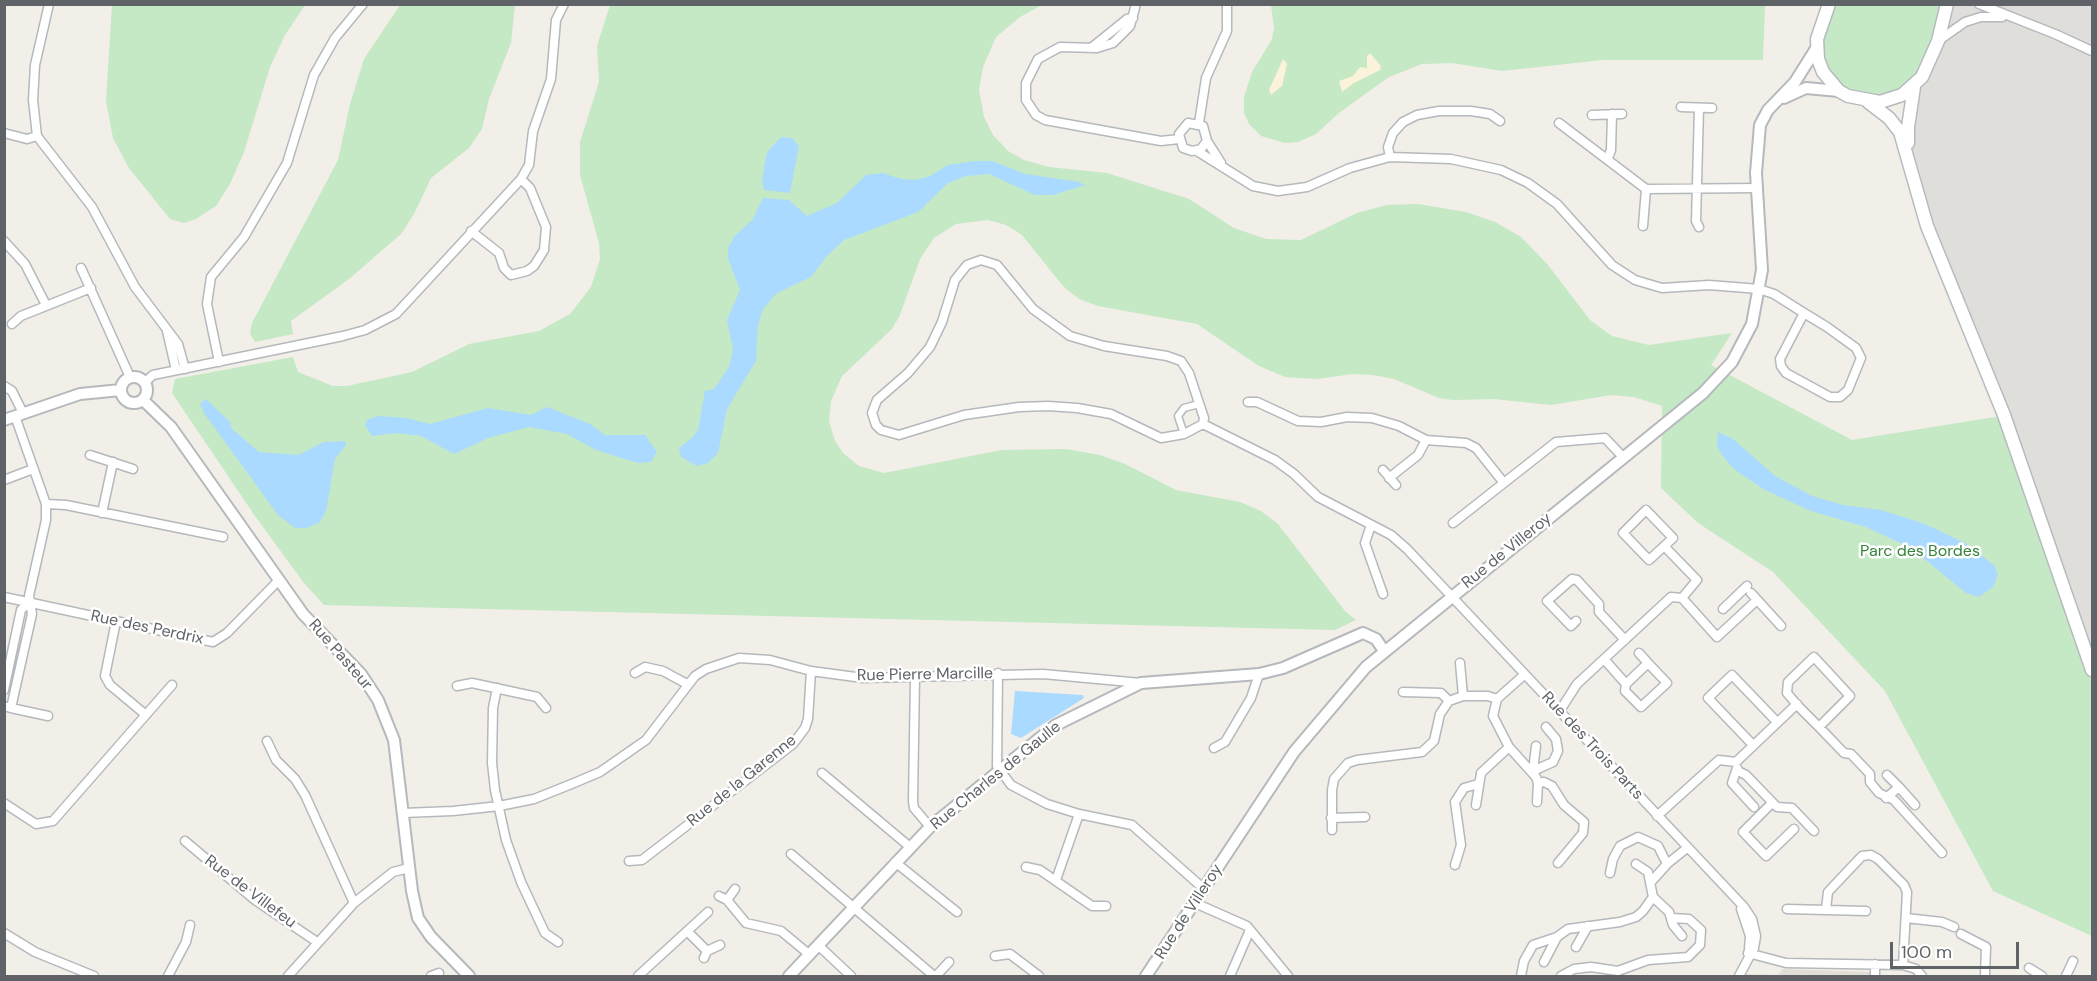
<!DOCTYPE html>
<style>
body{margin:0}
#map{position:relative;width:2097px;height:981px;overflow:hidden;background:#f1efe8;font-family:"DM Sans",sans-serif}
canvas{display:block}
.frame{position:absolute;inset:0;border:6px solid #5f6368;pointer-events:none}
.scale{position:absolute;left:1890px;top:942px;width:129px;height:27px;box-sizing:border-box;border:3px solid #5f6368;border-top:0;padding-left:8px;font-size:18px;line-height:21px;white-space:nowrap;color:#5f6368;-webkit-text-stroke:4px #fff;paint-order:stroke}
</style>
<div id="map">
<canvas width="2097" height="981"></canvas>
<div class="frame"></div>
<div class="scale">100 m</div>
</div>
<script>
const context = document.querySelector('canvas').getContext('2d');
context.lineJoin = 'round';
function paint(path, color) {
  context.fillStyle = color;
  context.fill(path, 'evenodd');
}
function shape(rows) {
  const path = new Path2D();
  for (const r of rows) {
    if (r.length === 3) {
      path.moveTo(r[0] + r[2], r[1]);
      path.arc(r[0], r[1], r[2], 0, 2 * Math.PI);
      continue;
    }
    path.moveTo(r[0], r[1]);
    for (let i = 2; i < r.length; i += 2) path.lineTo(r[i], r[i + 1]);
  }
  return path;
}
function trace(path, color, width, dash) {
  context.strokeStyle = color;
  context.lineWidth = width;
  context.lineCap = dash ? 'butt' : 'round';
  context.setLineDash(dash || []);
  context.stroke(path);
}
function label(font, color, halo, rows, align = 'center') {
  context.font = font + ' "DM Sans",sans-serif';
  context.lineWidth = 5;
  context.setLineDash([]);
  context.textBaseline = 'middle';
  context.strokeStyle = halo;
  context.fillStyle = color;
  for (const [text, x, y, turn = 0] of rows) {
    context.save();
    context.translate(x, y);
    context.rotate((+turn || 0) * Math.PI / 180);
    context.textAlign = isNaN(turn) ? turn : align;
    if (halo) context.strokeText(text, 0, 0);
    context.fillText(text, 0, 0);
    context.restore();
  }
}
const industrial = shape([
 [1947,5,2092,5,2092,670,1927,226,1909,157,1908,127]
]);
const education = shape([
 [1783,969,1871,972,1871,976,1744,976,1745,974,1778,975]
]);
const green = shape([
 [112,5,305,5,285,35,270,67,244,152,230,184,216,206,196,219,184,223,170,219,129,168,113,138,106,101],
 [400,5,515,5,511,43,489,99,482,129,469,148,431,178,414,214,401,234,349,279,291,321,293,334,255,342,250,334,252,323,338,160,350,104,364,59],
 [610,5,1042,5,1020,17,996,37,983,67,979,89,984,117,993,135,1008,151,1024,160,1049,167,1107,173,1189,199,1234,228,1266,239,1301,240,1357,213,1387,205,1418,204,1466,212,1495,222,1521,237,1548,265,1590,320,1612,336,1649,345,1732,333,1711,365,1852,440,2001,416,2092,677,2092,936,1993,891,1885,691,1773,572,1698,523,1661,488,1662,406,1634,397,1611,395,1551,405,1494,399,1453,400,1439,398,1394,379,1373,375,1353,374,1317,379,1285,377,1259,366,1197,324,1098,306,1079,299,1063,286,1022,235,1006,225,988,220,956,224,934,238,920,259,900,315,892,329,842,376,831,401,829,421,835,441,843,453,859,466,884,473,1002,450,1066,449,1100,455,1125,464,1176,490,1240,502,1261,511,1278,524,1345,611,1356,620,1335,630,324,605,304,583,255,516,172,393,175,379,293,357,298,372,333,386,347,386,412,372,469,344,539,331,570,314,591,287,600,259,599,243,580,175,580,142,599,82,597,46],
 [1271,5,1765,5,1763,60,1603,60,1502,71,1452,63,1422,64,1389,77,1339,113,1316,134,1298,142,1285,143,1261,136,1249,124,1244,113,1244,97,1252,72,1272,39,1274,28],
 [1834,5,1942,5,1919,73,1898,91,1885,97,1859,96,1839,85,1824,65,1822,34]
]);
const sand = shape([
 [1370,53,1381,66,1380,70,1354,83,1342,92,1339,81,1353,76,1360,67,1367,68,1367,56],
 [1283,59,1287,64,1282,86,1271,95,1269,90]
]);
const water = shape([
 [781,137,792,138,799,146,790,193,764,190,762,180,767,152],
 [975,161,992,161,1025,174,1079,182,1085,185,1053,195,1035,195,989,174,966,176,948,183,918,212,844,240,827,256,811,277,777,293,763,309,758,325,756,361,727,409,718,453,708,463,697,466,681,457,679,448,693,437,698,430,705,391,714,389,729,367,733,349,727,320,740,290,728,258,728,248,734,237,753,219,763,198,789,200,807,216,837,203,866,175,883,173,901,179,916,180,930,176,948,165],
 [206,399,230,422,232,429,259,452,298,455,324,442,345,441,346,445,335,459,326,511,320,522,307,528,295,528,278,515,204,413,200,404],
 [547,407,590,424,605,435,645,435,657,452,651,462,638,463,596,450,567,434,529,427,488,438,454,454,421,436,396,433,372,436,365,425,367,420,378,416,406,418,430,424,488,408,531,415],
 [1718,432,1733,439,1775,476,1812,496,1843,505,1881,510,1925,524,1965,543,1995,566,1998,575,1993,587,1979,597,1966,593,1911,548,1866,527,1811,511,1763,489,1734,469,1722,455,1717,446],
 [1015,691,1083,695,1084,698,1021,738,1011,734]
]);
const pedestrian = shape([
 [1184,434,1178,416,1184,408,1199,404]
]);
const minor = shape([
 [49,4,35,65,33,100,37,136,92,207,135,287,178,344,185,369],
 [1136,4,1130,26,1113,43,1097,48,1060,47,1038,59,1026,83,1026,100,1036,115,1045,120,1161,141,1179,139],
 [1979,4,2055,34,2092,51],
 [1938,41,1965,22,1981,17,2002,17],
 [1091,48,1127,19,1133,18],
 [1681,107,1712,108],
 [1592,115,1622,114],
 [1199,123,1206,78,1227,31,1227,4],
 [1559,123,1646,189,1643,226],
 [4,133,27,139,37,136],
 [1207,141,1201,149,1192,151,1183,148,1179,134,1188,123,1203,126,1207,141,1221,163],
 [1197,151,1253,186,1278,191,1307,187,1350,168,1390,157,1451,159,1501,170,1528,183,1557,204,1612,265,1635,280,1662,288,1709,285,1759,289,1774,294,1804,313,1827,327,1856,348,1861,358,1848,390,1840,397,1830,397,1786,373,1781,366,1780,359,1804,313],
 [1390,157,1388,147,1393,133,1403,122,1417,115,1439,111,1471,111,1490,114,1500,121],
 [1608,158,1611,150,1612,114],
 [1646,189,1757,188],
 [1699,227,1696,221,1699,108],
 [471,231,499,253,504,268,511,275,527,271,534,266,544,250,546,227,530,188,521,179],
 [4,241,25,264,46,305],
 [981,260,997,265,1033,309,1070,336,1104,346,1167,356,1181,361,1189,373,1204,418,1203,424,1184,434,1161,438,1111,414,1077,408,1048,406,1019,407,964,415,899,435,881,430,876,425,872,413,877,400,908,373,930,347,942,322,955,280,967,265,981,260],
 [81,268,130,377],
 [12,324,21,316,91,288],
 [167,331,176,370],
 [219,362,207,304,211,277,244,237,287,163,314,75,335,38,363,4],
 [145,382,153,375,343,336,365,330,396,314,521,179,529,165,533,131,551,79,556,20,564,4],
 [4,386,12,391,23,413],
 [1248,402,1257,402,1298,421,1321,422,1347,417,1372,418,1399,426,1426,440,1466,443,1476,448,1504,483],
 [1203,424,1275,460,1294,474,1318,497,1391,535,1407,549,1744,907,1752,919,1756,936,1754,948,1739,976],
 [90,455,133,469],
 [1383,470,1396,485],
 [1389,478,1418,455,1426,440],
 [4,480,33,469],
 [46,504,66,505,223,537],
 [1646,510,1673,538,1649,560,1623,533,1646,510],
 [102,513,113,462],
 [1453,523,1556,442,1605,438,1623,457],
 [1371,525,1365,543,1383,594],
 [1664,546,1697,580,1682,598],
 [1751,593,1781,626],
 [4,597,213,642,227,633,278,581],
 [1682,598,1717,637,1757,600],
 [1723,609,1747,586],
 [116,621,105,676,110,685,146,715],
 [1576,621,1571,626,1547,601,1572,579,1577,580,1599,604,1599,612,1625,640],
 [1639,653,1648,663,1667,683,1641,707,1625,691,1626,684,1648,663],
 [1604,659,1626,684],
 [1460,663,1463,696],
 [635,673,645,667,663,671,687,684],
 [998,673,997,766,1011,785,1047,804,1079,814,1132,825,1204,889],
 [1524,675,1497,699,1493,716,1509,747,1536,777,1538,783,1537,802],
 [915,677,913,801,914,808,930,827],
 [457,686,472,683,537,697,546,708],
 [497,688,493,708,492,763,495,790,506,840,521,882,545,933,558,942],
 [4,690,21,610,29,602],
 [1403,692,1441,693,1449,701],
 [4,706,11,708,32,614,29,596,46,520,46,504,15,416],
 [11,708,48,716],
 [1559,712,1577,684,1671,597,1682,598],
 [1819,727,1850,696,1814,657,1788,682,1787,693,1798,706,1819,727,1844,753,1851,754,1870,774,1870,782,1879,793,1894,800,1942,853],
 [267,741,276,760,295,779,305,795,354,903],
 [1753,745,1708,698,1732,675,1777,722],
 [1536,746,1533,771,1553,762,1558,751,1556,739,1546,727],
 [1214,748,1225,742,1251,698,1259,674],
 [1736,762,1797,704],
 [1737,768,1732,783,1754,807],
 [1738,771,1746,775,1777,807,1792,808,1814,831],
 [822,773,910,847],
 [1538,783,1544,782,1552,786,1564,805,1584,822,1583,833,1558,863],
 [1899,787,1915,805],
 [1886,798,1899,787,1887,775],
 [4,803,36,824,53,821,172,685],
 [1772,803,1743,832,1766,856,1794,829],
 [1476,805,1481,773,1509,747],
 [403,813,453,811,499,806,534,799,574,783,600,772,646,740,695,676,706,669,739,658,770,660,811,671,863,678,1043,674,1141,683],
 [1657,816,1719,760,1736,762],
 [1331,818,1365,817],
 [1332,830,1332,790,1334,779,1348,763,1357,760,1422,752,1434,741,1440,714,1449,701,1463,696,1488,696,1497,699],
 [185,841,255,900,317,942],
 [791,854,934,976],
 [629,861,642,860,793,744,805,728,808,719,811,671],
 [895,862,957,912],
 [1455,865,1461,845,1455,802,1464,788,1478,784],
 [1026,867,1040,870,1092,906,1106,906],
 [1610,873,1613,859,1620,846,1638,837,1658,846,1667,864],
 [1056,880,1079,814],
 [1651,882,1667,864,1687,848],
 [719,896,727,900,746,923,781,931,810,955],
 [1653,897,1669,912,1673,925,1682,936],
 [727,900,735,889],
 [1195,903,1247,926,1288,976],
 [1741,909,1750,936,1749,949],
 [1787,909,1866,911],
 [1826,909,1828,892,1862,856,1871,855,1878,859,1904,885,1907,892,1903,965],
 [1906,918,1942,922,1954,927],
 [687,931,707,951],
 [4,933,35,952,94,976],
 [1961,934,1986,947,1985,976],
 [819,946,851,976],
 [1576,947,1588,926],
 [1748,953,1786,963,1903,965,1916,969,1922,976],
 [995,956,1010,954,1039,976],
 [704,958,707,951,720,945],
 [1544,962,1557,937],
 [2029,968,2042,976],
 [168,976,186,942,190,925],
 [288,976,354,903,393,872,409,868],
 [431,976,439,973],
 [638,976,708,912],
 [936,976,949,962],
 [1230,976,1250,930],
 [1521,976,1524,961,1533,945,1557,937,1568,929,1620,922,1636,917,1643,911,1653,897,1648,872,1636,864],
 [1561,976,1574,969,1591,967,1618,971,1648,960,1688,957,1700,945,1701,930,1689,919,1672,918],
 [1875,976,1875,964],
 [2066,976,2073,961]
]);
const tertiary = shape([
 [1784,98,1806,88,1839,91],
 [134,390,13],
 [143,400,171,427,303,614,361,674,378,700,394,740,412,891,418,918,431,937,469,976],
 [4,420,80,394,121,390],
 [789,976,930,827,1056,725,1141,683,1259,674,1283,668,1363,633,1376,639,1384,651],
 [1146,976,1294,752,1366,667,1703,393,1732,362,1752,324,1762,270,1756,173,1760,125,1768,110,1795,82,1817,47]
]);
const secondary = shape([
 [1829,4,1817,39,1818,59,1823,72,1839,91,1848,96,1880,102,1902,95,1922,77,1938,41,1947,4],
 [1868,102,1889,118,1900,132,1927,226,2004,415,2092,670],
 [1908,143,1908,127,1914,87]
]);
const streetNames = [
 ["Rue de Villeroy",1507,551,-39],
 ["Rue des Perdrix",147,628,12],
 ["Rue Pasteur",340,655,49],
 ["Rue Pierre Marcille",925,675,-1],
 ["Rue des Trois Parts",1592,746,47],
 ["Rue Charles de Gaulle",996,776,-39],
 ["Rue de la Garenne",742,781,-39],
 ["Rue de Villefeu",250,892,37],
 ["Rue de Villeroy",1189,912,-57]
];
const parkNames = [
 ["Parc des Bordes",1920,552]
];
paint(industrial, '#e0deda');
paint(education, '#e1ded6');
paint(green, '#c5e8c5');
paint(sand, '#fbf3d9');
paint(water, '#aadaff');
trace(pedestrian, '#b5b8bc', 9);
trace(minor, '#b5b8bc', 11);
trace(tertiary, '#b5b8bc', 14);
trace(secondary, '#b6babf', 15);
trace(pedestrian, '#fff', 6);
trace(minor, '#fff', 8);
trace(tertiary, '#fff', 10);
trace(secondary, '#fff', 12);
label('16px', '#5f6368', '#fff', streetNames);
label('16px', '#348238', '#fff', parkNames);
</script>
